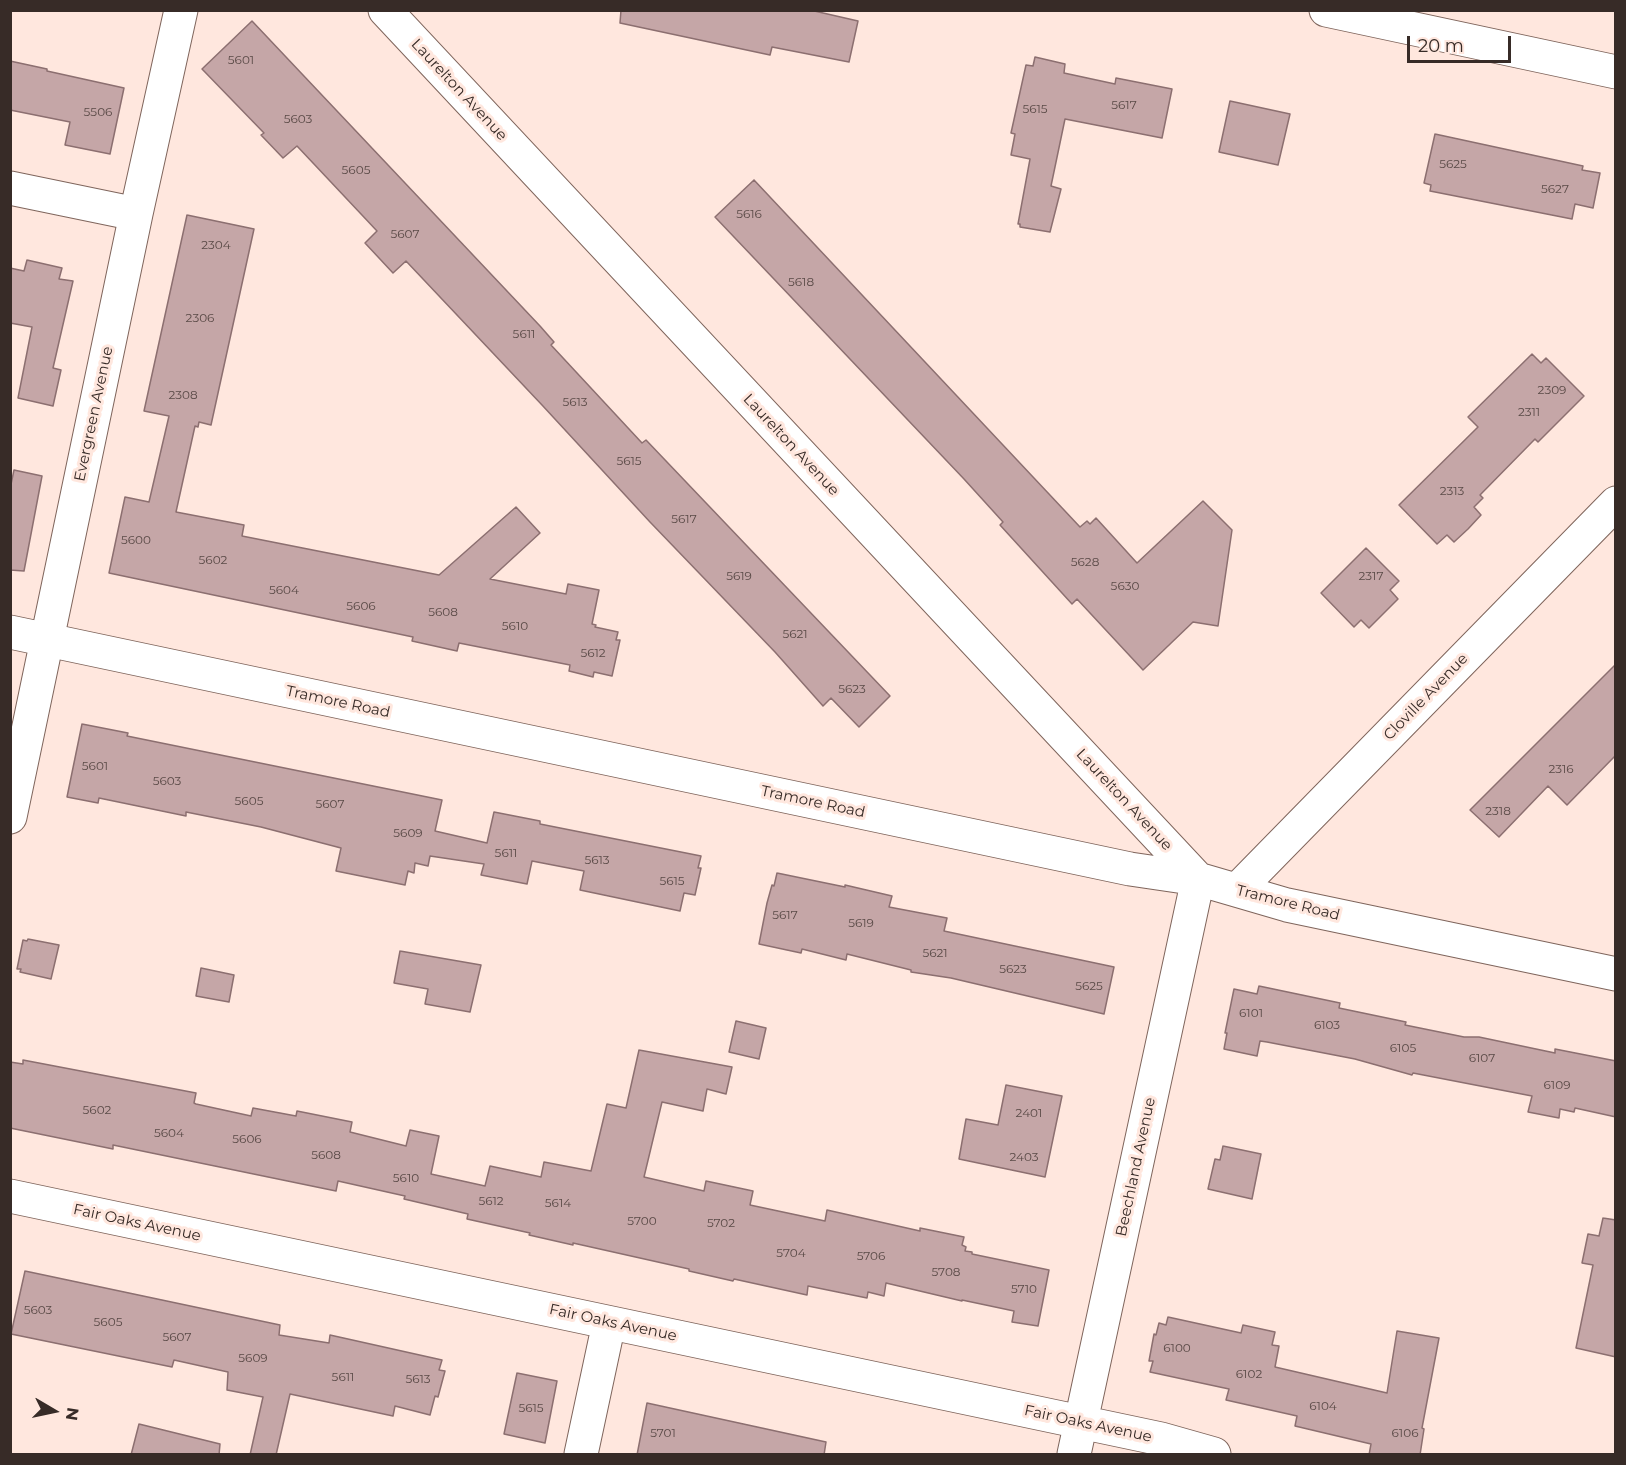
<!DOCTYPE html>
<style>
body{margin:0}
#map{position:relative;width:1626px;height:1465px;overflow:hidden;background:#ffe7de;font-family:Montserrat,sans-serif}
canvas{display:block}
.frame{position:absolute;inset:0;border:12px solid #372b27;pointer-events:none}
.north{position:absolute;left:24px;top:1381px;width:60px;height:60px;-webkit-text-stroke:4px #ffe7de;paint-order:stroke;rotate:99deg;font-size:16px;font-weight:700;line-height:24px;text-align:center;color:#372b27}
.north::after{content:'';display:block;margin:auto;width:21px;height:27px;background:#372b27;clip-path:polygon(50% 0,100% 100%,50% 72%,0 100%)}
.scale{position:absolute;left:1407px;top:36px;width:104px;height:27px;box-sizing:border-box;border:3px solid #372b27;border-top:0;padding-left:8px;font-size:18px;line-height:21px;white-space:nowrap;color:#372b27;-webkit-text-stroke:4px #ffe7de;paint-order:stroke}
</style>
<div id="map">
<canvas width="1626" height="1465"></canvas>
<div class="frame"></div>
<div class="north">N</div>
<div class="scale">20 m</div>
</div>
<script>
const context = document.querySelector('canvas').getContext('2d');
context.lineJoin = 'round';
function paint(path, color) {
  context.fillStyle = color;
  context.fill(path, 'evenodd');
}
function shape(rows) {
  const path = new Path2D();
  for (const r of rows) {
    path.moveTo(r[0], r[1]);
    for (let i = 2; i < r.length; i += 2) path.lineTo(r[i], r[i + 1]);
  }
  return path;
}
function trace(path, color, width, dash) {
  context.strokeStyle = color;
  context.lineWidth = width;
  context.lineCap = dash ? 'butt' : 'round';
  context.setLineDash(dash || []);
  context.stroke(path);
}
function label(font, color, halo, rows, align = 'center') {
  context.font = font + ' Montserrat,sans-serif';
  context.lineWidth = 6;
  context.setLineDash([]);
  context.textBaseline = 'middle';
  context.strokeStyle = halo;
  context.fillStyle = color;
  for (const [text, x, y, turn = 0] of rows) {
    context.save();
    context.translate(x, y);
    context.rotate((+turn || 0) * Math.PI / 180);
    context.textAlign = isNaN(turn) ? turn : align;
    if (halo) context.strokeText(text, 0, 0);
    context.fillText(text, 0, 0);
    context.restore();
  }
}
const building = shape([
 [621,10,810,10,858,21,849,62,772,47,770,55,620,23,621,10],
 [252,21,540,326,554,342,551,345,642,443,646,440,890,696,859,727,831,698,823,706,775,652,650,522,542,405,406,261,393,273,365,243,377,231,297,146,283,158,261,135,264,133,202,69,252,21],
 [1035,57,1065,64,1064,73,1115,84,1116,78,1172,89,1162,138,1065,119,1051,186,1061,189,1050,232,1020,227,1020,224,1018,224,1030,159,1011,155,1015,134,1011,133,1026,65,1033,66,1035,57],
 [10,61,47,69,47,71,124,88,110,154,65,145,70,122,10,110,10,61],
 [1230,101,1290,114,1278,165,1219,152,1230,101],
 [1435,134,1583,166,1582,170,1600,173,1593,208,1575,204,1572,219,1430,191,1431,185,1424,183,1435,134],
 [754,180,1080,527,1087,521,1090,524,1096,518,1137,563,1203,501,1232,530,1218,626,1193,622,1143,670,1077,599,1072,604,1000,525,1003,522,964,479,715,217,754,180],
 [187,215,254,229,211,425,199,422,198,427,195,426,176,512,244,525,242,536,439,575,516,507,540,533,490,579,566,594,568,584,599,590,592,624,596,625,595,627,618,632,616,640,620,640,612,676,594,672,593,677,569,671,570,665,459,643,457,651,412,641,413,637,109,573,125,497,149,502,169,416,144,411,187,215],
 [27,260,62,268,59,279,73,281,53,368,61,370,53,406,18,398,32,327,10,323,10,268,24,271,27,260],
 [1532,354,1541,363,1546,358,1584,396,1538,442,1535,439,1480,495,1483,498,1474,507,1481,515,1468,529,1454,542,1447,535,1437,544,1399,505,1478,427,1468,417,1532,354],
 [14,470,42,476,24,571,10,570,10,489,14,470],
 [1366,548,1399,581,1390,590,1398,599,1369,628,1361,620,1354,627,1321,593,1366,548],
 [1616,664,1616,755,1567,805,1548,786,1499,837,1470,810,1616,664],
 [82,724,128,733,127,736,442,800,435,831,487,843,494,812,540,821,540,824,701,856,698,868,701,868,695,895,684,893,680,911,580,890,584,871,532,861,527,884,481,875,484,864,430,856,428,866,415,863,414,873,408,871,405,885,336,871,341,848,261,827,186,812,186,816,99,798,98,803,67,797,82,724],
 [777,873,845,887,845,885,892,896,889,907,947,918,944,931,1114,967,1104,1014,951,978,911,972,911,970,847,954,846,960,802,949,801,953,759,944,767,903,772,885,774,886,777,873],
 [28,939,59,945,51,979,20,972,21,969,17,969,23,940,27,941,28,939],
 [400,951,481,965,470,1012,425,1004,428,989,394,983,400,951],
 [201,968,234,975,229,1002,196,996,201,968],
 [1259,986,1340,1003,1339,1008,1406,1022,1405,1025,1464,1037,1479,1037,1555,1053,1555,1049,1616,1061,1616,1117,1575,1108,1574,1112,1560,1109,1559,1118,1528,1112,1532,1096,1413,1073,1412,1075,1355,1059,1267,1042,1260,1041,1257,1056,1224,1049,1227,1033,1225,1033,1234,989,1257,994,1259,986],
 [736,1021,766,1028,759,1059,729,1052,736,1021],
 [639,1050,732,1067,726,1094,707,1089,703,1111,662,1102,644,1177,704,1191,706,1181,753,1191,750,1205,825,1221,827,1210,920,1231,920,1228,964,1237,962,1245,966,1247,965,1251,972,1252,972,1254,1049,1270,1038,1326,1012,1322,1014,1311,962,1300,962,1301,886,1283,884,1296,868,1292,867,1298,808,1286,807,1295,734,1279,733,1281,689,1271,689,1269,573,1243,573,1245,529,1235,530,1233,467,1219,468,1214,404,1199,405,1196,338,1181,336,1191,113,1145,113,1149,10,1128,10,1062,23,1064,23,1060,196,1093,194,1103,196,1104,251,1116,253,1108,296,1116,297,1111,352,1122,350,1132,406,1146,410,1130,439,1136,431,1174,485,1186,490,1166,541,1177,544,1162,591,1171,607,1104,626,1108,639,1050],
 [1006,1085,1062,1096,1045,1177,959,1159,966,1119,998,1125,1006,1085],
 [1223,1146,1261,1154,1252,1199,1208,1189,1215,1159,1220,1160,1223,1146],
 [1603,1218,1616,1220,1616,1357,1576,1348,1593,1265,1582,1263,1588,1234,1599,1236,1603,1218],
 [25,1271,280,1325,279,1335,329,1343,330,1335,442,1360,439,1370,445,1371,438,1397,435,1396,430,1415,395,1406,393,1416,290,1394,276,1455,250,1455,263,1397,227,1390,228,1372,174,1360,172,1367,11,1334,25,1271],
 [1168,1317,1241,1333,1243,1325,1275,1332,1272,1345,1279,1346,1275,1367,1387,1393,1397,1331,1439,1338,1422,1428,1424,1429,1420,1455,1369,1455,1371,1444,1295,1426,1297,1416,1226,1400,1229,1389,1150,1372,1153,1361,1149,1361,1154,1334,1156,1335,1159,1323,1166,1325,1168,1317],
 [517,1373,557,1381,545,1443,504,1434,517,1373],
 [647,1403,826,1442,824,1455,637,1455,647,1403],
 [139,1424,220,1444,219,1455,131,1455,139,1424]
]);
const minor = shape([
 [385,10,1198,879,1074,1454],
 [10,188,136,214],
 [10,632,1130,869,1198,879,1287,905,1616,974],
 [10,817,136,214,181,10],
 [1237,890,1616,503],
 [10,1196,1161,1439,1214,1454],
 [581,1454,609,1323]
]);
const tertiary = shape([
 [1326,10,1616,72]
]);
const numberNames = [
 ["5601",241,60],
 ["5617",1124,105],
 ["5615",1035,109],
 ["5506",98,112],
 ["5603",298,119],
 ["5625",1453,164],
 ["5605",356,170],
 ["5627",1555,189],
 ["5616",749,214],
 ["5607",405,234],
 ["2304",216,245],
 ["5618",801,282],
 ["2306",200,318],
 ["5611",524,334],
 ["2309",1552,390],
 ["2308",183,395],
 ["5613",575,402],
 ["2311",1529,412],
 ["5615",629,461],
 ["2313",1452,491],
 ["5617",684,519],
 ["5600",136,540],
 ["5602",213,560],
 ["5628",1085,562],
 ["5619",739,576],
 ["2317",1371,576],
 ["5630",1125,586],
 ["5604",284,590],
 ["5606",361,606],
 ["5608",443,612],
 ["5610",515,626],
 ["5621",795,634],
 ["5612",593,653],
 ["5623",852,689],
 ["5601",95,766],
 ["2316",1561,769],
 ["5603",167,781],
 ["5605",249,801],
 ["5607",330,804],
 ["2318",1498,811],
 ["5609",408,833],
 ["5611",506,853],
 ["5613",597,860],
 ["5615",672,881],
 ["5617",785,915],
 ["5619",861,923],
 ["5621",935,953],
 ["5623",1013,969],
 ["5625",1089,986],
 ["6101",1251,1013],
 ["6103",1327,1025],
 ["6105",1403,1048],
 ["6107",1482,1058],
 ["6109",1557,1085],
 ["5602",97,1110],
 ["2401",1029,1113],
 ["5604",169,1133],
 ["5606",247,1139],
 ["5608",326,1155],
 ["2403",1024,1157],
 ["5610",406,1178],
 ["5612",491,1201],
 ["5614",558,1203],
 ["5700",642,1221],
 ["5702",721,1223],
 ["5704",791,1253],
 ["5706",871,1256],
 ["5708",946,1272],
 ["5710",1024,1289],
 ["5603",38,1310],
 ["5605",108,1322],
 ["5607",177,1337],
 ["6100",1177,1348],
 ["5609",253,1358],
 ["6102",1249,1374],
 ["5611",343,1377],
 ["5613",418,1379],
 ["6104",1323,1406],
 ["5615",531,1408],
 ["5701",663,1433],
 ["6106",1405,1433]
];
const streetNames = [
 ["Laurelton Avenue",459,90,47],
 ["Evergreen Avenue",94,414,-78],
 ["Laurelton Avenue",791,445,47],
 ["Cloville Avenue",1426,697,-46],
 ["Tramore Road",338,702,12],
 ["Laurelton Avenue",1124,800,47],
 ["Tramore Road",813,802,12],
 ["Tramore Road",1288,903,14],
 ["Beechland Avenue",1136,1167,-78],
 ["Fair Oaks Avenue",137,1223,12],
 ["Fair Oaks Avenue",613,1323,12],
 ["Fair Oaks Avenue",1088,1424,12]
];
paint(building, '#c5a6a7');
trace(building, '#8c6f70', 1.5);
trace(minor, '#7f655c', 35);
trace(tertiary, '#7f655c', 35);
trace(minor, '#fff', 33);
trace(tertiary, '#fff', 33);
label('12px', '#5a4a47', null, numberNames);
label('15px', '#372b27', '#ffe7de', streetNames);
</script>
